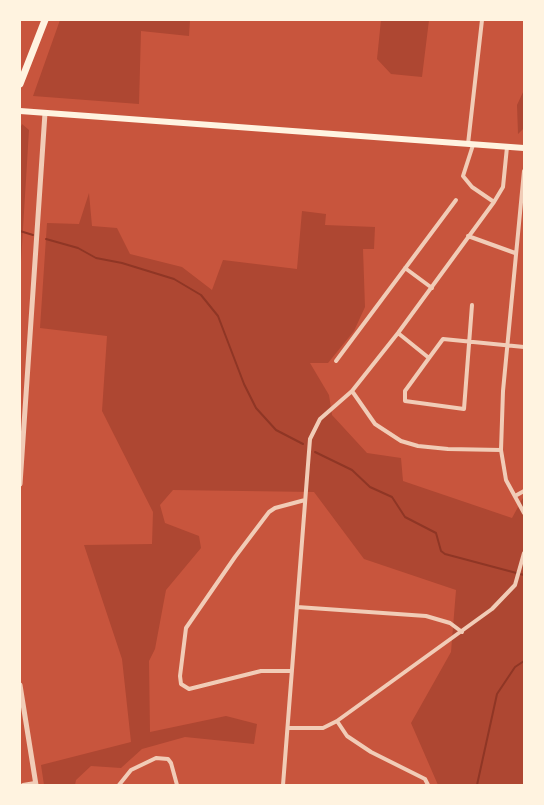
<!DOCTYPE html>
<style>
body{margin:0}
#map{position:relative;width:544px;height:805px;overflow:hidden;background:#c8553d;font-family:Raleway,sans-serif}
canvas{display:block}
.frame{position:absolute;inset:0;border:21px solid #fff3e0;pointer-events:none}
</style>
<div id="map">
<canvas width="544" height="805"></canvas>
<div class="frame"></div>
</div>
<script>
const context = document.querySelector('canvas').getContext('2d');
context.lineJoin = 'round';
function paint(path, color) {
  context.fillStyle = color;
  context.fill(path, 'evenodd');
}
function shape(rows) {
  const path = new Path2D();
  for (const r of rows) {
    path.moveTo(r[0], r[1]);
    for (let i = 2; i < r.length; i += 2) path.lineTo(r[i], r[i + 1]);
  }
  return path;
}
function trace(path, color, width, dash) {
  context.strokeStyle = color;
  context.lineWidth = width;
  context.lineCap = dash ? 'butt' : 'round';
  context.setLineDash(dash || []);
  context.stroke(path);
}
const green = shape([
 [60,20,190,20,189,36,141,31,139,104,33,96],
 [381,20,429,20,422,77,391,74,377,59],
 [524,90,524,128,518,134,517,105],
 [22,124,29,130,20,278,20,129],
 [89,193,92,226,117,228,130,254,182,267,212,290,223,260,297,269,302,211,326,214,325,225,375,227,374,249,363,249,365,307,354,331,328,363,310,363,329,395,332,415,367,453,401,458,403,481,512,518,524,496,524,785,438,785,411,723,451,652,456,590,364,559,314,492,173,490,160,505,165,523,199,536,201,548,166,590,155,649,149,661,150,732,226,716,257,724,254,744,185,737,142,749,121,768,91,766,76,780,75,785,44,785,41,765,131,742,122,659,84,545,152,544,153,512,102,411,107,336,40,328,47,223,79,224]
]);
const stream = shape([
 [20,231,33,235],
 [46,239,78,248,96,258,122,263,174,279,201,295,218,316,244,384,256,408,276,430,303,444],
 [315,452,352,470,370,487,392,497,405,517,436,533,441,551,445,554,524,575],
 [477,785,497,694,515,667,524,661]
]);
const minor = shape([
 [468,144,482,20],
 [473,145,463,176,472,187,494,202],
 [524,171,503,391,501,450,506,480,524,513],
 [468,236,515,253],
 [405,268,432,288],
 [398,333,429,358,443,339,524,347],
 [429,358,405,391,405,401,464,409,472,305],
 [336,361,456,200],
 [352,391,375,424,401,441,418,446,448,449,501,450],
 [515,496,524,491],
 [297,607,426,616,450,623,462,632],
 [292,671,261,671,189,689,181,684,180,676,186,628,235,557,269,512,275,508,305,500],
 [337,721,492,609,515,585,524,553],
 [288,728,323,728,337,721,347,736,371,752,425,779,428,785],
 [23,785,35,783],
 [119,785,131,770,156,758,168,759,171,763,177,785],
 [283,785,310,439,320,419,352,391,398,333,494,202,503,187,507,147]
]);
const tertiary = shape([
 [20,484,45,113],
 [20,685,36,785]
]);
const primary = shape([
 [20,111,524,148]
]);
const motorway = shape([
 [20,84,45,20]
]);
paint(green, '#ae4732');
trace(stream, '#8f3625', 2);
trace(minor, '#f1ccb7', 4);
trace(tertiary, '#f1ccb7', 5);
trace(primary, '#fff3e0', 6);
trace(motorway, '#fff3e0', 7);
</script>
